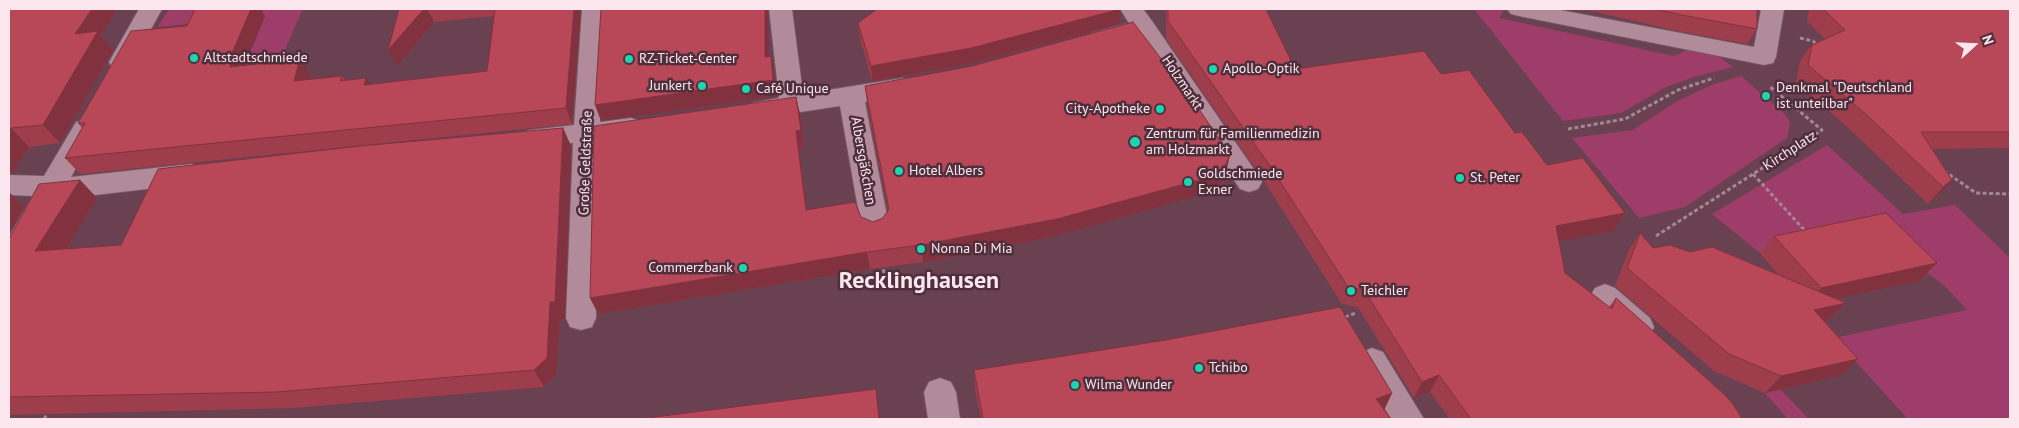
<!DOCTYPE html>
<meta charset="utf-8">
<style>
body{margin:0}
#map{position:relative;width:2019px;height:428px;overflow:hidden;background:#5a3946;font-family:"PT Sans",sans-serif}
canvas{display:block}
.frame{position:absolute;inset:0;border:10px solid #fce7ee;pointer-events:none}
.north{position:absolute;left:1949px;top:20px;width:50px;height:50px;-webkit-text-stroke:4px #4f2f3c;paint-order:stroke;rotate:70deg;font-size:14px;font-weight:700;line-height:20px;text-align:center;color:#fce7ee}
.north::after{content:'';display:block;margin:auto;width:18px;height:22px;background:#fce7ee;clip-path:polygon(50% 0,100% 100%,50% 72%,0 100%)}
</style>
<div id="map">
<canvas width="2019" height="428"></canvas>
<div class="frame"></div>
<div class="north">N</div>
</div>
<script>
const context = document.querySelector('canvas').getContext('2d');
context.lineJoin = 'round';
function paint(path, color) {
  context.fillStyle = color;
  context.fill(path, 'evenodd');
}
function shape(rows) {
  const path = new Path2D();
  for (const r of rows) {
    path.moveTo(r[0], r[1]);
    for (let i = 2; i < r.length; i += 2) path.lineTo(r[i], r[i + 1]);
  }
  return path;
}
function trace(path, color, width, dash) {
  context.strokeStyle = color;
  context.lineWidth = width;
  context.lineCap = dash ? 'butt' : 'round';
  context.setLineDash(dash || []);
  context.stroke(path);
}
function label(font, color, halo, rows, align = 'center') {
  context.font = font + ' "PT Sans",sans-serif';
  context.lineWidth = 5;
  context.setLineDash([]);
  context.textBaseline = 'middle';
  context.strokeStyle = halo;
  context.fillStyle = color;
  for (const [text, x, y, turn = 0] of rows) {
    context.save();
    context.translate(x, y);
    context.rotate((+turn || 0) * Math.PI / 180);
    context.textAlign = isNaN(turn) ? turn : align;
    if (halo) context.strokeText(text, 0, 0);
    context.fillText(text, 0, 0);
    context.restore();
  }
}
const built = shape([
 [30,9,2010,9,2010,419,9,419,9,19]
]);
const green = shape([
 [169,9,300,9,302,11,267,91,243,69,265,16,158,27],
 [1474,9,1504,10,1499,18,1674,56,1689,49,1717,55,1733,67,1697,76,1666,87,1621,113,1563,121],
 [1741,76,1786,115,1790,123,1787,138,1685,207,1639,218,1572,138,1633,130,1677,101,1714,84],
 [1827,145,1903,214,1955,205,2010,258,2010,419,1908,419,1834,338,1967,310,1945,286,1870,231,1760,253,1712,214],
 [1780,389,1809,419,1788,419,1765,393]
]);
const path = shape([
 [1800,38,1813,41,1817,45],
 [1568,129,1625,119,1678,90,1714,78],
 [1944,171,1976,193,2010,194],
 [1753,174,1807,233],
 [1656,236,1822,130,1769,86],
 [882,263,884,273],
 [1345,317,1356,313],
 [44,419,49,411]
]);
const minor = shape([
 [139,9,162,9,130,68,121,70,112,68,109,62,139,9],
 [582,9,606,9,600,122,631,118,640,121,644,127,640,133,631,136,599,140,596,318,592,327,581,330,570,327,566,318,573,143,530,148,521,145,517,139,521,133,530,130,574,125,582,9],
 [769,9,792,9,803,94,903,78,912,80,915,86,912,92,865,102,889,226,885,233,875,237,865,233,861,226,840,106,761,118,752,115,748,109,752,103,779,98,769,9],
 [1120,9,1143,9,1152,21,1258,175,1262,182,1258,189,1249,192,1240,189,1137,36,1100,46,1092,43,1088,38,1092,33,1129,23,1120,9],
 [1507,9,1555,9,1754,47,1761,9,1784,9,1776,57,1773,63,1764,65,1519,16,1511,14,1507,9],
 [85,119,94,122,98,128,71,177,191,164,200,167,204,174,200,181,191,184,78,197,60,196,19,270,9,273,9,237,33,196,9,195,9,175,44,176,76,122,85,119],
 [1605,284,1615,288,1650,318,1654,327,1650,336,1639,339,1628,336,1595,304,1590,296,1595,288,1605,284],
 [1372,348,1383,352,1424,419,1391,419,1357,361,1361,352,1372,348],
 [940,378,951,382,956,392,960,419,928,419,924,392,929,382,940,378]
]);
const wall = shape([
 [9,9,118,9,101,35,113,50,60,143,29,147,12,173,9,174],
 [195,9,261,9,265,16,245,65,300,59,310,75,309,80,342,76,345,80,370,84,487,71,494,16,434,22,397,66,388,50,399,9,581,9,572,124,80,174,65,158,82,128,78,123,187,26],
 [1166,9,1266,9,1295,69,1441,74,1515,133,1547,165,1625,213,1614,231,1559,241,1565,273,1609,307,1616,298,1742,419,1450,419,1430,392,1414,398,1358,307,1342,304,1264,181,1166,39],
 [1583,9,1757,9,1757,29,1747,44,1673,30],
 [1809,9,2010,9,2010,148,1932,149,1952,180,1936,197,1928,204,1855,134,1796,82,1800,61,1812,45,1825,39,1807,21],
 [858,23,1119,24,972,63,872,81,860,38],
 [865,86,1230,155,1226,172,1218,190,1056,236,923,262,870,269,598,314,796,97,800,114,804,147,799,148,807,210,861,217,873,222,883,218,888,210,867,103],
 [563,128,571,146,565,319,560,320,556,375,544,387,293,408,9,415,9,239,80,180,97,198,66,249,121,245],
 [1640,233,1653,248,1690,252,1779,275,1760,253,1774,236,1937,263,1919,281,1836,298,1846,303,1829,320,1824,321,1840,376,1765,393,1714,371,1615,286,1629,250],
 [974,370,1392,393,1384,410,1391,419,981,419,975,388]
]);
const shadedWall = shape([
 [92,9,118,9,101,35,113,50,60,143,43,125,75,34],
 [251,9,261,9,265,16,245,65,230,67,232,53],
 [424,9,427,9,434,22,397,66,388,50],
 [574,9,581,9,572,124,566,108],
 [765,9,768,9,769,73,765,57],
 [1121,9,1119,24,972,63,872,81,871,66],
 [771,56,774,73,777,96,601,121,595,105],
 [300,59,310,75,305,98,294,81],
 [366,78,376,94,364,85],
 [796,97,800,114,804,147,799,148,809,227,806,210,796,131],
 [11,128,29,147,12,173,9,170,9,131],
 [563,128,571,146,565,319,560,320,556,375,544,387,534,370,550,302],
 [1230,155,1226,172,1218,190,1056,236,923,262,921,245],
 [80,180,97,198,54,269,35,251],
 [1952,180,1936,197,1928,204,1943,187],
 [9,192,24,207,9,234],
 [1625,213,1614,231,1546,244,1556,226],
 [867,252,870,269,598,314,590,298],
 [1937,263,1919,281,1805,305,1821,288],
 [1846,303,1829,320,1798,327,1814,310],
 [1858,359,1840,376,1765,393,1781,376],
 [1439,375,1430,392,1414,398,1422,382],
 [876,389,879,407,880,419,879,419],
 [1392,393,1384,410,1376,399]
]);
const building = shape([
 [9,9,92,9,75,34,98,31,43,125,11,128,9,131,9,9],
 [195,9,251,9,232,53,236,52,230,67,300,59,294,81,342,76,340,81,366,78,364,85,487,71,495,9,574,9,566,108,65,158,85,123,78,123,131,31,187,26,195,9],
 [399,9,424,9,388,50,399,9],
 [601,9,765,9,765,57,771,56,773,80,595,105,601,9],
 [877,9,1121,9,971,48,871,66,858,23,877,9],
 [1168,9,1266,9,1295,69,1424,51,1441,74,1469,70,1515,133,1522,132,1547,165,1583,158,1625,213,1556,226,1565,273,1612,309,1616,298,1724,394,1733,404,1742,419,1471,419,1439,375,1422,382,1364,290,1348,287,1268,163,1168,21,1168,9],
 [1655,9,1757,9,1757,29,1682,15,1655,9],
 [1823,9,2010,9,2010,132,1921,132,1952,180,1943,187,1869,117,1808,65,1812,45,1845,30,1823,9],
 [1133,22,1169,69,1169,65,1230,155,1221,174,1057,219,921,245,867,252,590,298,594,126,796,97,801,130,796,131,806,210,855,202,861,217,873,222,883,218,889,209,865,86,972,66,1133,22],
 [563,128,555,302,550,302,547,358,534,370,277,392,9,397,9,239,39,184,80,180,35,251,121,245,158,169,360,146,563,128],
 [1886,213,1937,263,1821,288,1774,236,1886,213],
 [1640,233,1653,248,1670,245,1690,252,1712,247,1846,303,1814,310,1858,359,1781,376,1729,354,1627,268,1640,233],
 [1340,307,1392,393,1376,399,1391,419,983,419,974,370,1166,340,1340,307],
 [876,389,879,419,639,419,876,389]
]);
const markers = [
 [194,58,5,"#1dd5b1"],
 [629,59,5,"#1dd5b1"],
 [1213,69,5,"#1dd5b1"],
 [702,86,5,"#1dd5b1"],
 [746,89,5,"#1dd5b1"],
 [1766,96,5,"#1dd5b1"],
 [1160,109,5,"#1dd5b1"],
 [1135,142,6,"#1dd5b1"],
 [899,171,5,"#1dd5b1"],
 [1460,178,5,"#1dd5b1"],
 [1188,182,5,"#1dd5b1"],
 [921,249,5,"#1dd5b1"],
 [743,268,5,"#1dd5b1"],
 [1351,291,5,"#1dd5b1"],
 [1199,368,5,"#1dd5b1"],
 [1075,385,5,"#1dd5b1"]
];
const poiNames = [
 ["Altstadtschmiede",204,58],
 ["RZ-Ticket-Center",639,59],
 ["Apollo-Optik",1223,69],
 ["Junkert",692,86,"right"],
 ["Denkmal \"Deutschland",1776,88],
 ["ist unteilbar\"",1776,104],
 ["Café Unique",756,89],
 ["City-Apotheke",1150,109,"right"],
 ["Zentrum für Familienmedizin",1146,134],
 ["am Holzmarkt",1146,150],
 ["Hotel Albers",909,171],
 ["Goldschmiede",1198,174],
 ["Exner",1198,190],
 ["St. Peter",1470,178],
 ["Nonna Di Mia",931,249],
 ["Commerzbank",733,268,"right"],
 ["Teichler",1361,291],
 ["Tchibo",1209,368],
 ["Wilma Wunder",1085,385]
];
const streetNames = [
 ["Holzmarkt",1182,83,56],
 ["Kirchplatz",1790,151,-33],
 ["Albersgäßchen",863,161,80],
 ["Große Geldstraße",586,163,-88]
];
const townNames = [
 ["Recklinghausen",919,281]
];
paint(built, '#694151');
paint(green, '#9f3d6a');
trace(minor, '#735863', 2);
trace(path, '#a38791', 3, [4, 2.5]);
paint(minor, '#b18b99');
paint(wall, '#9e3e4c');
paint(shadedWall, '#81323e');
paint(building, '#b84858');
trace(building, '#81323e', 1);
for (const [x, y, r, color] of markers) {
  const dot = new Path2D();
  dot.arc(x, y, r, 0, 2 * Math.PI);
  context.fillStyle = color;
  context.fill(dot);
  trace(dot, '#4f2f3c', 2);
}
label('14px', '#fce7ee', '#4f2f3c', poiNames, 'left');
label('14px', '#fce7ee', '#4f2f3c', streetNames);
label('bold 24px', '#fce7ee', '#4f2f3c', townNames);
</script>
